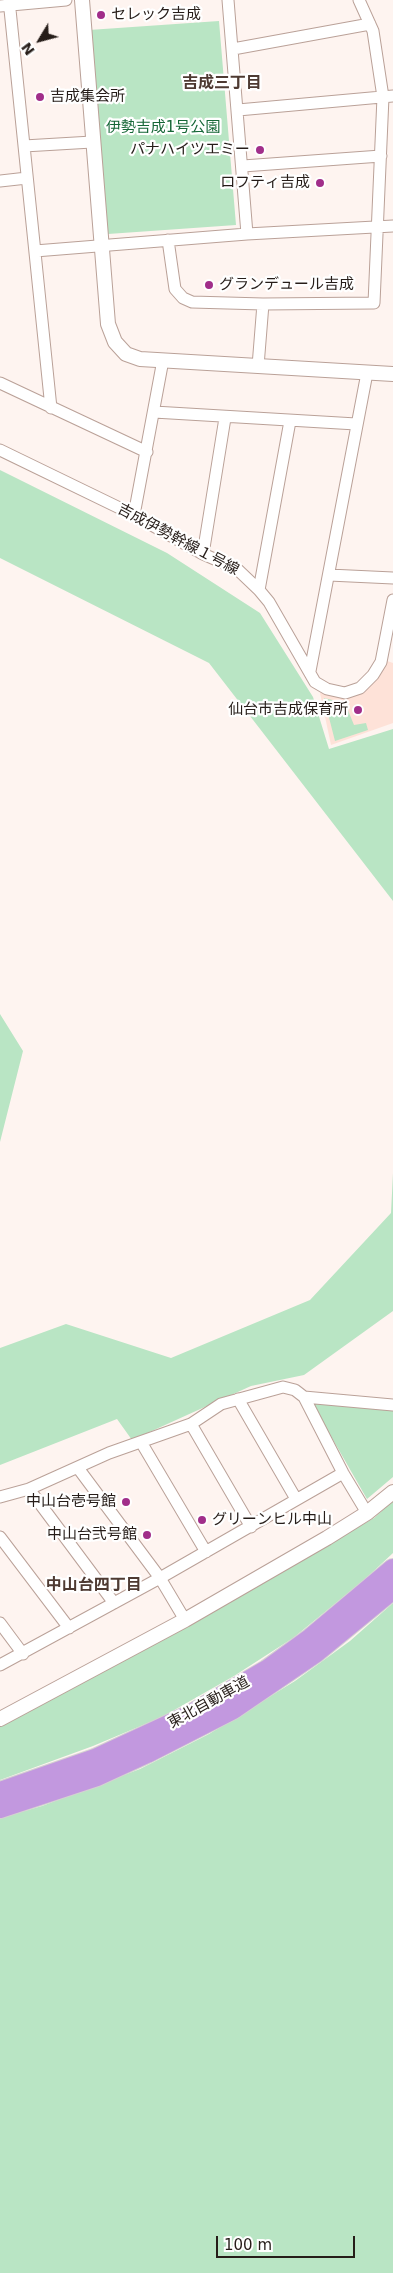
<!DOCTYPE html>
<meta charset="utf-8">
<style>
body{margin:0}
#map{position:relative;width:393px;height:2273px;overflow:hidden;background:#fef4f0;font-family:"DejaVu Sans",sans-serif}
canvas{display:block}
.north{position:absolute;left:15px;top:15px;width:50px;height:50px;-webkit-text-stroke:4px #fff;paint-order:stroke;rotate:233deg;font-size:14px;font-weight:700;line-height:20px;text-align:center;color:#261d19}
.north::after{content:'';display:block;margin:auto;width:18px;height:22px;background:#261d19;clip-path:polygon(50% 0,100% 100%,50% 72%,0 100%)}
.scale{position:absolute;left:216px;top:2236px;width:139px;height:22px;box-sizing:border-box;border:2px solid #261d19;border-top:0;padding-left:6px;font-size:15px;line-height:18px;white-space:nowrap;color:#261d19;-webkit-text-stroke:4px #fff;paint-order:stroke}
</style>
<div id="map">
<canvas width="393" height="2273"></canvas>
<div class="north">N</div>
<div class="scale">100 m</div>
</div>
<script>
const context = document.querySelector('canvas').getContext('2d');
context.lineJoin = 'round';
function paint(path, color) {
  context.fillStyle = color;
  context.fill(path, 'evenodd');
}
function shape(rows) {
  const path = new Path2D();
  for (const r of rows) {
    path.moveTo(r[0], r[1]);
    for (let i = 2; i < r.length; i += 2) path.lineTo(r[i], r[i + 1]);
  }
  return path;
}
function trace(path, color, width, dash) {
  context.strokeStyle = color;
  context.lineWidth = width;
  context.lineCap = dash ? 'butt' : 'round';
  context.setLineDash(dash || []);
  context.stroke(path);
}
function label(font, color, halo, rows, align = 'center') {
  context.font = font + ' "DejaVu Sans","Noto Sans JP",sans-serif';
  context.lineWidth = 4.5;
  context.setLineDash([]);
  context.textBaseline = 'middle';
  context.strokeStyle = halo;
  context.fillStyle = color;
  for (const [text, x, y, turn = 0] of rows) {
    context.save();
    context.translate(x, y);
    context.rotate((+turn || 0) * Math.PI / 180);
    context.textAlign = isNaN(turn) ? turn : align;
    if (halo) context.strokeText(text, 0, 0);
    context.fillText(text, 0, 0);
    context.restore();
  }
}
const built = shape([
 [387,661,393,663,393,723,331,745,320,693,349,696,369,686,380,675]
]);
const green = shape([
 [219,21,236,225,108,234,89,30],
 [0,470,167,553,260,613,313,697,329,749,393,729,393,901,209,663,0,558],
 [324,698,345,703,354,725,366,723,368,730,335,741],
 [0,1014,23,1051,0,1142],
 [393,1173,393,1311,304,1375,251,1386,132,1440,117,1419,0,1465,0,1348,66,1324,171,1358,310,1300,391,1213],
 [317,1403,393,1409,393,1477,367,1499,313,1405],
 [393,1501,393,1553,364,1580,293,1638,234,1676,162,1717,93,1746,0,1780,0,1725,189,1625,374,1518],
 [393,1603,393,2273,0,2273,0,1818,42,1806,140,1769,209,1734,295,1681,350,1641]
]);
const minor = shape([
 [9,0,51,408],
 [228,0,247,234],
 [0,6,66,0],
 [233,49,370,24],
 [238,110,393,96],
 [24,146,92,142],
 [243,166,381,156],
 [0,181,27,178],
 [168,240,175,289,183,298,192,302,263,304,374,303,383,97,373,31,359,0],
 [35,251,247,234,393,226],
 [258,366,263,304],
 [0,383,147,452],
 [154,412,356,424],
 [0,450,134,515,203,554,237,569,259,590,269,602,315,682,327,689,345,693,360,688,373,675,381,662,393,600],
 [134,515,163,360],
 [203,554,225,418],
 [329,575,393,578],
 [259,590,290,421],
 [310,671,367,373],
 [304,1397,343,1473,367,1513],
 [238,1399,296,1499],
 [191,1424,251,1527],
 [141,1442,206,1552],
 [78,1468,160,1578,185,1620],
 [29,1489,114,1603],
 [0,1497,29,1489,109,1453,191,1424,221,1404,283,1387,295,1390,304,1397,393,1405],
 [0,1537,69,1628],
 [0,1623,23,1654],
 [0,1665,160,1578,343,1473]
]);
const tertiary = shape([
 [82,0,108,324,115,342,126,354,140,359,393,374],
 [0,1719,185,1620,327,1538,367,1513,393,1492]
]);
const motorway = shape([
 [0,1792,95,1759,192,1714,267,1670,311,1638,393,1569],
 [0,1808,97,1776,147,1753,233,1709,315,1653,393,1589]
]);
const markers = [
 [101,15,5,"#a12e8a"],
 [40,97,5,"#a12e8a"],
 [260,150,5,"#a12e8a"],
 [320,183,5,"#a12e8a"],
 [209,285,5,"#a12e8a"],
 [358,710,5,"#a12e8a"],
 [126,1502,5,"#a12e8a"],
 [202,1520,5,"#a12e8a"],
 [147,1535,5,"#a12e8a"]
];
const poiNames = [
 ["セレック吉成",111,15,"left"],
 ["吉成集会所",50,97,"left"],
 ["パナハイツエミー",250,150],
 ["ロフティ吉成",310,183],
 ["グランデュール吉成",219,285,"left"],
 ["仙台市吉成保育所",348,710],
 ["中山台壱号館",116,1502],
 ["グリーンヒル中山",212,1520,"left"],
 ["中山台弐号館",137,1535]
];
const parkNames = [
 ["伊勢吉成1号公園",163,128]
];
const streetNames = [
 ["吉成伊勢幹線１号線",178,540,28],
 ["東北自動車道",209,1703,-29]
];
const neighbourhoodNames = [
 ["吉成三丁目",222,84],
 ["中山台四丁目",94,1586]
];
paint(built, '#fee2d8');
paint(green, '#b9e5c4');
trace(minor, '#baa198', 13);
trace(tertiary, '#baa198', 16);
trace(motorway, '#d4d2d1', 22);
trace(minor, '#fff', 11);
trace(tertiary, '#fff', 14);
trace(motorway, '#c298df', 20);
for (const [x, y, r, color] of markers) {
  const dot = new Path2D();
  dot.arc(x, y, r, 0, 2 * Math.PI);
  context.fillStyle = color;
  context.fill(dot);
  trace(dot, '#fff', 2);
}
label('15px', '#261d19', '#fff', poiNames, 'right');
label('15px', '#166737', '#fff', parkNames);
label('15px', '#261d19', '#fff', streetNames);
label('bold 16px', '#4e3a32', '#fff', neighbourhoodNames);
</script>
